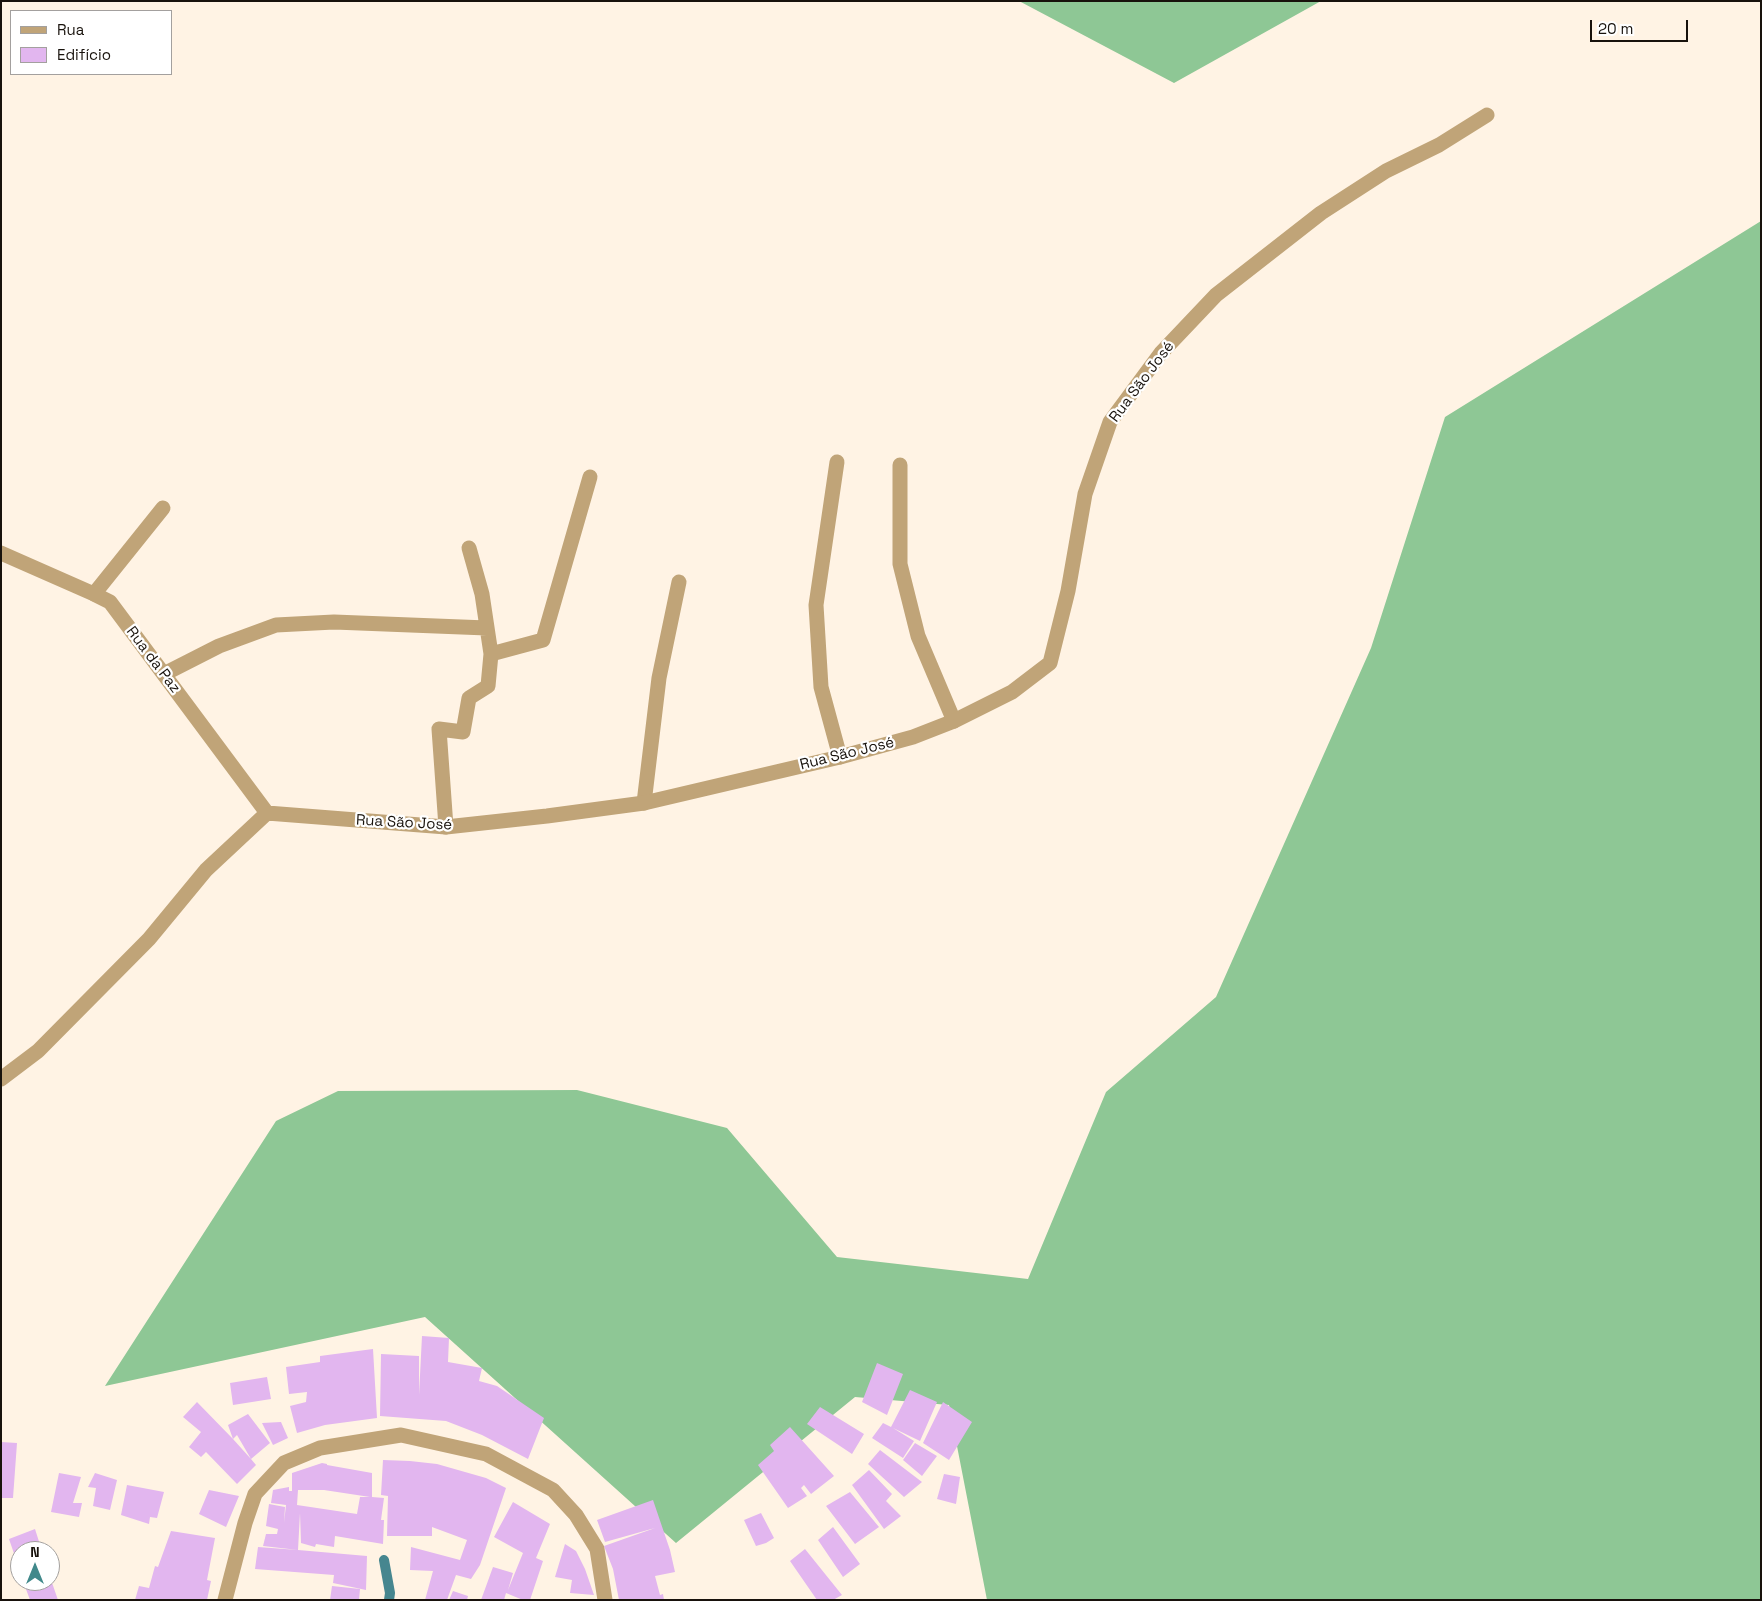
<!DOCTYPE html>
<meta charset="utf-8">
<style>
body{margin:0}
#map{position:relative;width:1762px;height:1601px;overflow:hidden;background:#fff3e4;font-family:"Space Grotesk",sans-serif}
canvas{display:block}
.frame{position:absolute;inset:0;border:2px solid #18120c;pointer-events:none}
.legend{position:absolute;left:10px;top:10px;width:162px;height:65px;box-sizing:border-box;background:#fff;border:1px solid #a3a09e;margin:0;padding:6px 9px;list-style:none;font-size:15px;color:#18120c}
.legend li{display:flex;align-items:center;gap:10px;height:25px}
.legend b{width:25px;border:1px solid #a3a09e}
.north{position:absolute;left:10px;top:1541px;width:50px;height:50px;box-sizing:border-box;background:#fff;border:1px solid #a3a09e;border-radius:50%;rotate:0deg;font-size:14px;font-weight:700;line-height:20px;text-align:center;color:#18120c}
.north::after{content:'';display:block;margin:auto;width:18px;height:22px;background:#41898b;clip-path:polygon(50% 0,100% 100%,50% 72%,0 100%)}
.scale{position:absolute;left:1590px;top:20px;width:98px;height:22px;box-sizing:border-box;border:2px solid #18120c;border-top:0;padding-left:6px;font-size:15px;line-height:18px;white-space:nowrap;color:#18120c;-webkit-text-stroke:4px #fff;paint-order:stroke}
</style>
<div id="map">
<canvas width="1762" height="1601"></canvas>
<div class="frame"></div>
<ul class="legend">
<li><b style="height:6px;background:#c0a478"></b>Rua</li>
<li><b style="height:14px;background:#e2b6ef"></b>Edifício</li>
</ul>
<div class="north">N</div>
<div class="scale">20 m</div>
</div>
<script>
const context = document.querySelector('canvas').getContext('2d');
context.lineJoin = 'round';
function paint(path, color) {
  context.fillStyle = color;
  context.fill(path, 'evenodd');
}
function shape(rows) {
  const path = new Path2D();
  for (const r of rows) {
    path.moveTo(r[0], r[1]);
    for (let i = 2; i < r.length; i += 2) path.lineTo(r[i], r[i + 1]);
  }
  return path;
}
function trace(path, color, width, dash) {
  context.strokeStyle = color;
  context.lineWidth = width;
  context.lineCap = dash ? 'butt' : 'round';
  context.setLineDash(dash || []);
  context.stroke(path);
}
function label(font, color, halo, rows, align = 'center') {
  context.font = font + ' "Space Grotesk",sans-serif';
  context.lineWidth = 4.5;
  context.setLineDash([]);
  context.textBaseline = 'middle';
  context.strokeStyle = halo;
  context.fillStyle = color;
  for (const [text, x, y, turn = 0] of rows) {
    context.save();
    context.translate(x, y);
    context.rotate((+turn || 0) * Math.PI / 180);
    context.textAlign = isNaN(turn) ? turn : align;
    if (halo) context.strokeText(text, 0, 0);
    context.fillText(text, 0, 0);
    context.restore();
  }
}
const forest = shape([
 [1019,1,1321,1,1174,83],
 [1761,221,1761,1600,987,1600,949,1405,855,1397,676,1543,425,1317,105,1386,276,1121,338,1091,577,1090,727,1128,837,1257,1028,1279,1106,1092,1216,997,1371,648,1445,417]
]);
const stream = shape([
 [384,1560,390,1593,389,1600]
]);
const building = shape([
 [422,1336,449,1338,448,1362,482,1368,479,1381,497,1386,544,1418,528,1459,482,1435,446,1421,380,1416,381,1354,419,1356,419,1395],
 [373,1349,377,1418,325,1425,297,1433,290,1406,306,1402,307,1392,289,1394,286,1367,320,1362,320,1356],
 [877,1363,903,1374,887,1415,862,1402],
 [267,1377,271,1399,233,1405,230,1383],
 [910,1390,937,1402,920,1441,893,1428,914,1441,903,1458,872,1438,883,1423,891,1427],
 [197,1402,233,1439,228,1425,248,1414,270,1443,251,1459,256,1465,237,1484,206,1452,201,1457,189,1447,201,1432,183,1417],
 [237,1435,251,1459,233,1439],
 [943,1402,972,1422,949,1460,923,1443],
 [820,1407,864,1434,852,1454,807,1424],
 [281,1422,288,1438,273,1445,262,1423],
 [790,1427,834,1476,811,1494,804,1485,801,1488,807,1496,788,1508,758,1465,774,1451,770,1445],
 [1,1442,17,1443,13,1498,1,1498],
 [915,1443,937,1456,922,1476,903,1460],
 [880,1450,922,1482,904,1497,868,1464],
 [383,1460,410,1461,437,1464,486,1478,506,1488,480,1565,471,1579,456,1575,447,1600,425,1600,433,1571,410,1570,411,1547,460,1560,467,1540,432,1527,432,1536,387,1536,388,1496,381,1495],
 [322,1463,327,1464,327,1465,372,1473,372,1497,384,1498,381,1520,384,1520,383,1544,335,1536,334,1547,316,1544,315,1547,301,1543,300,1513,298,1550,367,1556,366,1590,333,1583,334,1575,255,1569,258,1547,298,1550,263,1546,266,1534,277,1534,278,1529,266,1526,269,1504,285,1507,284,1523,286,1505,271,1503,273,1490,289,1487,289,1491,292,1491,292,1473],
 [298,1490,324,1490,370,1497,360,1497,357,1514,297,1505],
 [869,1470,892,1494,886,1501,901,1516,884,1529,852,1485],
 [59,1473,81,1477,73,1503,82,1503,79,1517,51,1512],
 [95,1473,117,1480,110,1510,93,1506,96,1488,88,1487],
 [944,1474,960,1477,956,1504,937,1499],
 [127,1485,164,1492,157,1518,150,1517,149,1524,121,1515],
 [209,1490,239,1496,226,1527,199,1514],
 [850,1492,879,1527,855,1544,826,1506],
 [653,1500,670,1550,675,1572,655,1576,660,1595,663,1594,664,1600,619,1600,613,1569,604,1546,655,1528,605,1542,597,1520],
 [513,1502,550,1524,536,1558,543,1561,530,1600,523,1600,506,1593,504,1600,481,1600,493,1567,513,1573,508,1590,523,1553,494,1537],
 [761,1513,774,1538,766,1543,756,1546,744,1520],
 [833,1527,860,1564,843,1577,818,1540],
 [35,1529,42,1551,20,1551,20,1571,9,1539],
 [171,1531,215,1538,207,1580,211,1581,207,1600,135,1600,139,1586,149,1588,155,1566,158,1567],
 [565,1544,576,1551,585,1569,594,1595,570,1593,572,1580,555,1577],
 [805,1549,842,1595,833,1600,817,1600,790,1561],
 [50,1577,58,1600,30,1600,23,1581,50,1581],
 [332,1586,360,1589,359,1600,330,1600],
 [453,1591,468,1596,467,1600,449,1600]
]);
const service = shape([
 [837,462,816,605,821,687,840,757],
 [900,465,900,564,918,636,954,721],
 [469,548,482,594,491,654],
 [94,594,163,508],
 [164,674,219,646,276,625,334,622,487,628],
 [644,803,659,678,679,582],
 [446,827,439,729,463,732,469,698,488,686,491,654,543,640,590,477]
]);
const minor = shape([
 [1,553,94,594,110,602,267,813],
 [1,1079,38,1051,149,939,206,870,267,813,446,827,547,816,644,803,840,757,913,737,954,721,1012,692,1050,663,1068,591,1085,494,1110,422,1161,353,1216,295,1321,213,1386,171,1439,145,1487,115],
 [225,1600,245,1523,255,1494,284,1463,320,1448,401,1435,486,1454,553,1490,576,1515,597,1549,605,1600]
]);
const streetNames = [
 ["Rua São José",1142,382,-53],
 ["Rua da Paz",153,660,53],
 ["Rua São José",847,754,-14],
 ["Rua São José",404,823,3]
];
paint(forest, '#8ec795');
trace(stream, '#46868f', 10);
paint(building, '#e2b6ef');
trace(service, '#c0a478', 15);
trace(minor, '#c0a478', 15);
label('15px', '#18120c', '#fff', streetNames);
</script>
